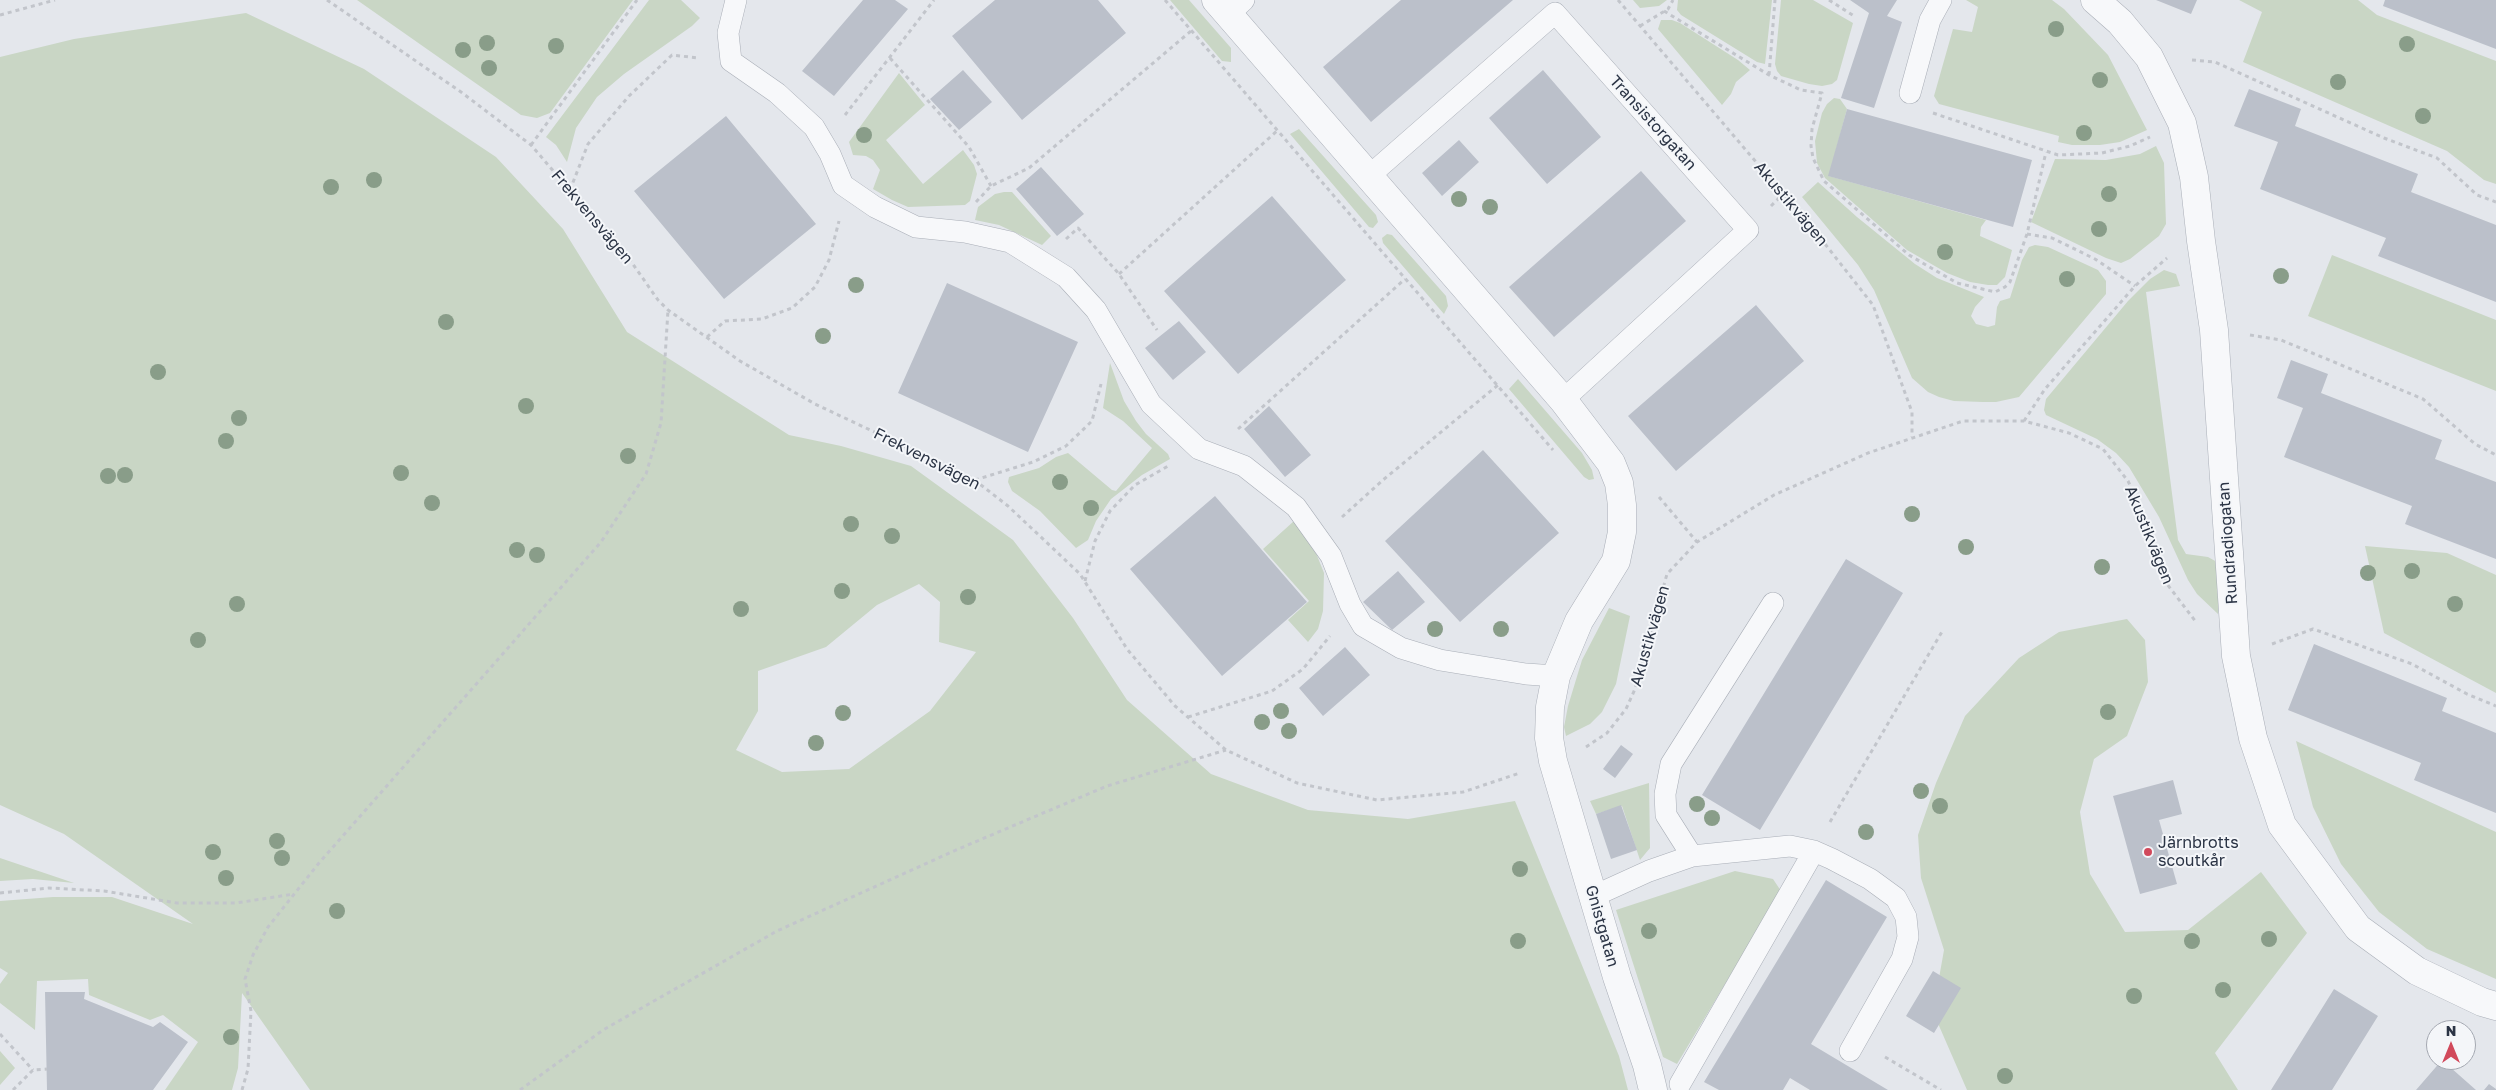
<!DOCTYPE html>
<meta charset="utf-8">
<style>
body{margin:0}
#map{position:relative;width:2496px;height:1090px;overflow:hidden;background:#e4e7ec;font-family:"Golos Text",sans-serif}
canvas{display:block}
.north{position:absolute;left:2426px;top:1020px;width:50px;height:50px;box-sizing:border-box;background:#f4f6f9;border:1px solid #a4a8b1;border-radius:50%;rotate:0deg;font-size:14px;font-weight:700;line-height:20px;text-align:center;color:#2b3445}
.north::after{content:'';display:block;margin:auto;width:18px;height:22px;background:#d1495b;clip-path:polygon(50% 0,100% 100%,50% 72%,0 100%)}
</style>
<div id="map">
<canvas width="2496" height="1090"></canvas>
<div class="north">N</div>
</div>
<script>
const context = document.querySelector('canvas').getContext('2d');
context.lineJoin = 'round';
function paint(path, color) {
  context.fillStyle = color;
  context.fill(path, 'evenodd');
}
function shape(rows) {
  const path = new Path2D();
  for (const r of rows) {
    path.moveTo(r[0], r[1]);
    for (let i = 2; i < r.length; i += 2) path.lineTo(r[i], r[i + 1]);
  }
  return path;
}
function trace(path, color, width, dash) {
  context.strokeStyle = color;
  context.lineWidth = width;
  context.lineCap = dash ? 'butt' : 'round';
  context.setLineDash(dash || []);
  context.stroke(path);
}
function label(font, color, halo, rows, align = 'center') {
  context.font = font + ' "Golos Text",sans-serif';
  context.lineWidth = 4;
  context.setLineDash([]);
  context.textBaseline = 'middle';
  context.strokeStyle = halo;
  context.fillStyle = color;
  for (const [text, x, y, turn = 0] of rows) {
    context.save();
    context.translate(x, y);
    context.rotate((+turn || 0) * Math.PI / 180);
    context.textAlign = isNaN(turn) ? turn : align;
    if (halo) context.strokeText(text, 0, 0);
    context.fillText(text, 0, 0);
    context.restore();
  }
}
const green = shape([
 [357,0,633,0,550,113,537,118,521,115],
 [649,0,681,0,700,18,692,26,624,74,597,97,576,128,567,162,556,145,546,137],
 [1170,0,1189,0,1231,48,1231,62,1222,61],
 [1633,0,1667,0,1659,6,1640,8],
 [1678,0,1772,0,1765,64,1757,62,1681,15,1677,10],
 [1781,0,1813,0,1853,23,1837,80,1832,84,1822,86,1809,84,1781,76,1777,71,1775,64],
 [1966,0,2052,0,2064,9,2108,55,2147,130,2120,142,2100,145,2072,145,2058,142,2059,136,1939,104,1934,96,1953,29,1972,32,1978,7],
 [2239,0,2358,0,2377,15,2496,61,2496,184,2484,180,2447,151,2243,62,2262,12],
 [246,13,364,69,496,157,563,229,627,332,789,435,841,446,911,466,1013,540,1073,618,1127,700,1211,774,1308,810,1408,819,1515,801,1619,1056,1628,1090,310,1090,242,993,238,1068,232,1090,165,1090,198,1042,163,1015,150,1020,89,995,88,979,37,981,35,1030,0,1003,0,984,8,973,0,968,0,901,53,897,112,897,193,924,64,834,0,805,0,57,74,39],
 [919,584,940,602,939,642,976,652,930,711,849,769,782,772,736,750,758,711,758,671,826,647,877,605],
 [1661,20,1672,20,1680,23,1738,60,1750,70,1736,82,1731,94,1722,105,1658,29],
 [899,73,925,105,886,140,923,184,963,150,974,165,977,174,970,201,965,205,908,207,892,200,873,189,880,170,873,160,866,156,853,155,849,142],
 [1834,98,1840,99,1847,109,1829,176,1986,220,1981,227,1980,236,2012,250,2005,277,1997,285,1988,285,1970,282,1947,273,1907,250,1825,178,1817,163,1815,141,1822,113,1827,104],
 [1299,129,1376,215,1378,222,1373,228,1369,227,1290,134],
 [2156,146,2164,163,2166,224,2159,236,2130,259,2121,263,2106,258,2031,222,2055,159,2106,160,2140,154],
 [1818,182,1857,217,1915,264,1937,278,1984,297,1975,307,1971,316,1976,324,1988,327,1995,325,1997,307,2000,301,2010,298,2022,260,2029,247,2035,245,2048,247,2098,270,2106,281,2106,294,2019,397,1996,402,1983,402,1954,401,1939,397,1928,392,1912,378,1874,290,1858,265,1802,197],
 [1004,192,1012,192,1051,236,1042,245,999,225,975,220,978,207,995,194],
 [1387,234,1392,235,1446,296,1448,306,1444,314,1383,243,1382,238],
 [2332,255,2496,320,2496,391,2308,316],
 [2164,270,2176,274,2180,286,2146,292,2178,540,2186,554,2208,557,2217,562,2220,595,2218,614,2197,594,2188,580,2159,517,2129,467,2116,453,2097,439,2046,415,2044,410,2046,399,2128,301,2150,279],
 [1110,363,1124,401,1136,421,1146,434,1168,454,1170,459,1142,475,1111,499,1096,521,1088,540,1076,548,1040,511,1012,491,1008,482,1009,477,1039,468,1056,457,1068,453,1112,490,1116,491,1152,448,1123,421,1103,408],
 [1518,379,1582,453,1592,470,1594,479,1589,480,1584,477,1509,389],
 [1294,521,1316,553,1324,573,1323,611,1318,629,1308,642,1288,620,1309,601,1263,549],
 [2365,546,2447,553,2496,575,2496,693,2384,633],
 [1609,608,1630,616,1616,684,1602,712,1590,724,1566,736,1564,727,1568,706,1582,660],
 [2127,619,2145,640,2148,682,2127,736,2094,759,2080,812,2090,874,2125,932,2188,930,2261,872,2307,933,2215,1053,2238,1090,1967,1090,1933,1012,1944,950,1921,878,1918,835,1936,783,1965,716,2019,658,2059,632],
 [2296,741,2496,832,2496,979,2427,949,2379,912,2341,864,2313,807],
 [1649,783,1650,848,1640,860,1622,806,1596,814,1590,801],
 [0,858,74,883,33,879,0,881],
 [1735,871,1773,879,1781,891,1677,1064,1663,1057,1616,910],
 [0,1051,15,1068,0,1085]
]);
const building = shape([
 [863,0,895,0,908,9,834,96,802,71],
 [995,0,1098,0,1126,33,1022,120,952,36],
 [1401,0,1513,0,1371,122,1323,67],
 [1850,0,1897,0,1887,16,1902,22,1874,108,1841,98,1869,13],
 [2156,0,2197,0,2191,14],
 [2385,0,2496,0,2496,49,2383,6],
 [963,70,992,102,959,130,930,99],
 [1543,70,1601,137,1547,184,1489,118],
 [2249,89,2301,109,2295,126,2418,174,2411,192,2496,225,2496,302,2378,256,2386,238,2260,189,2278,142,2234,126],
 [1847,109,2032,160,2013,227,1828,176],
 [726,116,816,224,724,299,634,191],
 [1459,140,1479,162,1442,196,1422,173],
 [1041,167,1084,214,1057,236,1016,189],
 [1641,171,1686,221,1554,337,1509,287],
 [1272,196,1346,280,1238,374,1164,291],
 [947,283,1078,342,1028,452,898,393],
 [1756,305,1804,361,1676,471,1628,416],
 [1179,321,1206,352,1173,380,1145,348],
 [2291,360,2328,374,2321,393,2442,440,2435,459,2496,482,2496,559,2405,524,2412,506,2284,457,2303,408,2277,398],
 [1269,406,1311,455,1285,477,1244,429],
 [1483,450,1559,533,1460,622,1385,541],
 [1215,496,1307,602,1222,676,1130,569],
 [1846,559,1903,593,1760,830,1702,795],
 [1398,571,1425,602,1392,630,1363,602],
 [2314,644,2447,698,2442,711,2496,733,2496,813,2414,780,2421,763,2288,710],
 [1345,647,1370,675,1323,716,1299,688],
 [1621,745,1633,754,1615,778,1603,769],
 [2173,780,2182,814,2159,820,2177,884,2140,894,2113,796],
 [1621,805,1637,850,1611,859,1596,814],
 [1826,880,1887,917,1811,1044,1888,1090,1810,1090,1790,1078,1783,1090,1719,1090,1704,1082],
 [1933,971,1961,988,1934,1033,1906,1016],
 [2334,989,2378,1016,2332,1090,2271,1090],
 [45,992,85,992,84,999,153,1027,160,1022,188,1042,153,1090,47,1090],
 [2442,1060,2476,1090,2416,1090],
 [2489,1084,2496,1089,2496,1090,2484,1090]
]);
const path = shape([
 [327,0,461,92,531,145,630,260,658,300,668,310,740,361,815,404,972,478,1008,506,1080,574,1127,649,1175,706,1226,750,1297,783,1377,800,1463,792,1520,773],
 [1165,0,1553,450],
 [1618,0,1814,230,1873,305,1912,412,1912,437],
 [1829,0,1854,16],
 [1664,11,1769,75,1801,90,1822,93,1812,129,1811,146,1813,158,1824,181,1909,255,1957,283,1995,292,2005,287,2010,282,2027,234,2046,152],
 [0,15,55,0],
 [1640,26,1668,9,1673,0],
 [890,58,969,147,991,186],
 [2192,60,2215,62,2384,138,2437,158,2477,195,2496,202],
 [1769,75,1775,0],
 [1933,113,2058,155,2102,153,2130,146,2150,137],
 [845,115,934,0],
 [531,145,637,0],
 [570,190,588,144,629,96,672,55,698,58],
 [976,202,991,186,1029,168,1191,31],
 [1771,206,1783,194],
 [2027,234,2052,238,2095,259,2135,286],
 [1066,239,1078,228,1119,274,1157,330],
 [1119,274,1278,130],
 [2250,335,2281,340,2423,399,2475,444,2496,455],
 [707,337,725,321,762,319,792,308,815,287,829,260,839,221],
 [2024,421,2045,389,2135,286,2167,258],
 [1238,429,1405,279],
 [975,480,1033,462,1066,446,1092,421,1101,384],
 [1659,497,1697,542],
 [1342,517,1383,480,1498,385],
 [1085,581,1095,541,1110,511,1135,485,1170,465],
 [2272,644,2313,629,2412,664,2467,694,2496,706],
 [1188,717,1272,691,1303,669,1330,636],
 [1586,747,1607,733,1626,709,1635,689,1667,574,1697,542,1774,495,1868,453,1963,421,2024,421,2069,433,2103,449,2128,481,2147,521,2167,584,2196,622],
 [1830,822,1943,630],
 [0,893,49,888,104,891,177,903,236,903,294,894],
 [0,1034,33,1070],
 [1885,1057,1941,1090],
 [13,1090,33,1070,47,1069],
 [242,1090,248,1069,251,1011,245,979,253,955,268,927,319,863,601,542,646,474,661,423,668,310],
 [520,1090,603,1030,777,931,956,850,1107,786,1226,750]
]);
const service = shape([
 [736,0,728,33,731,61,777,93,814,127,830,154,843,185,875,207,916,227,965,232,1010,242,1066,277,1096,310,1151,404,1199,449,1244,466,1296,507,1331,556,1350,604,1363,626,1401,648,1440,660,1526,674,1556,676],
 [1228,15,1244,0],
 [1910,93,1930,20,1941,0],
 [1369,176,1555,13,1748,230,1563,400],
 [1692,856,1666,815,1665,794,1671,764,1773,603],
 [1594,896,1649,871,1692,856,1790,846,1814,851,1832,859,1870,879,1896,898,1906,917,1908,937,1902,959,1850,1051],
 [1680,1084,1814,851]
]);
const minor = shape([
 [1216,0,1563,400,1611,463,1619,483,1622,505,1622,532,1616,561,1579,621,1556,676,1550,707,1549,738,1553,761,1617,977,1647,1065,1653,1090],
 [2095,0,2120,22,2149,57,2182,123,2194,177,2201,241,2214,330,2236,656,2253,738,2282,825,2358,928,2417,971,2482,1002,2496,1006]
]);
const trees = [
 [2056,29],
 [487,43],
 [2407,44],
 [556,46],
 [463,50],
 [489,68],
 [2100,80],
 [2338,82],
 [2423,116],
 [2084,133],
 [864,135],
 [374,180],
 [331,187],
 [2109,194],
 [1459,199],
 [1490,207],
 [2099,229],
 [1945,252],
 [2281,276],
 [2067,279],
 [856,285],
 [446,322],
 [823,336],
 [158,372],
 [526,406],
 [239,418],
 [226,441],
 [628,456],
 [401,473],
 [125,475],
 [108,476],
 [1060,482],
 [432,503],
 [1091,508],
 [1912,514],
 [851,524],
 [892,536],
 [1966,547],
 [517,550],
 [537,555],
 [2102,567],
 [2412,571],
 [2368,573],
 [842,591],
 [968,597],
 [237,604],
 [2455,604],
 [741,609],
 [1435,629],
 [1501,629],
 [198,640],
 [1281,711],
 [2108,712],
 [843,713],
 [1262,722],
 [1289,731],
 [816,743],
 [1921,791],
 [1697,804],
 [1940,806],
 [1712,818],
 [1866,832],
 [277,841],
 [213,852],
 [282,858],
 [1520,869],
 [226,878],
 [337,911],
 [1649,931],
 [2269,939],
 [1518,941],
 [2192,941],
 [2223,990],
 [2134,996],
 [231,1037],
 [2005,1076]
];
const markers = [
 [2148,852,5,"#d1495b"]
];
const streetNames = [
 ["Transistorgatan",1653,123,48],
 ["Akustikvägen",1791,204,50],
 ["Frekvensvägen",592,217,50],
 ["Frekvensvägen",927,459,27],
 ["Akustikvägen",2149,535,68],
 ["Rundradiogatan",2228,543,-94],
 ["Akustikvägen",1650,636,-74],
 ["Gnistgatan",1602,926,74]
];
const poiNames = [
 ["Järnbrotts",2158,843],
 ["scoutkår",2158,861]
];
paint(green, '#c9d6c5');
paint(building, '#bbc0ca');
trace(service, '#a9aeb7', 22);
trace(minor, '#a9aeb7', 29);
trace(path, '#c2c5cb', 3, [4, 4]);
trace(service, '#f7f8fa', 21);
trace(minor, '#f7f8fa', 28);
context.fillStyle = '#899d89';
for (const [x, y] of trees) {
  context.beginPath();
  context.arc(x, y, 8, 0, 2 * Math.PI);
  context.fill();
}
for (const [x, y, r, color] of markers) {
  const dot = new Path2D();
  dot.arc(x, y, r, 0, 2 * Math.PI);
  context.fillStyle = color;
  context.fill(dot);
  trace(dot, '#f4f6f9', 2);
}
label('16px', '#2b3445', '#f4f6f9', streetNames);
label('16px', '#2b3445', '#f4f6f9', poiNames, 'left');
</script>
